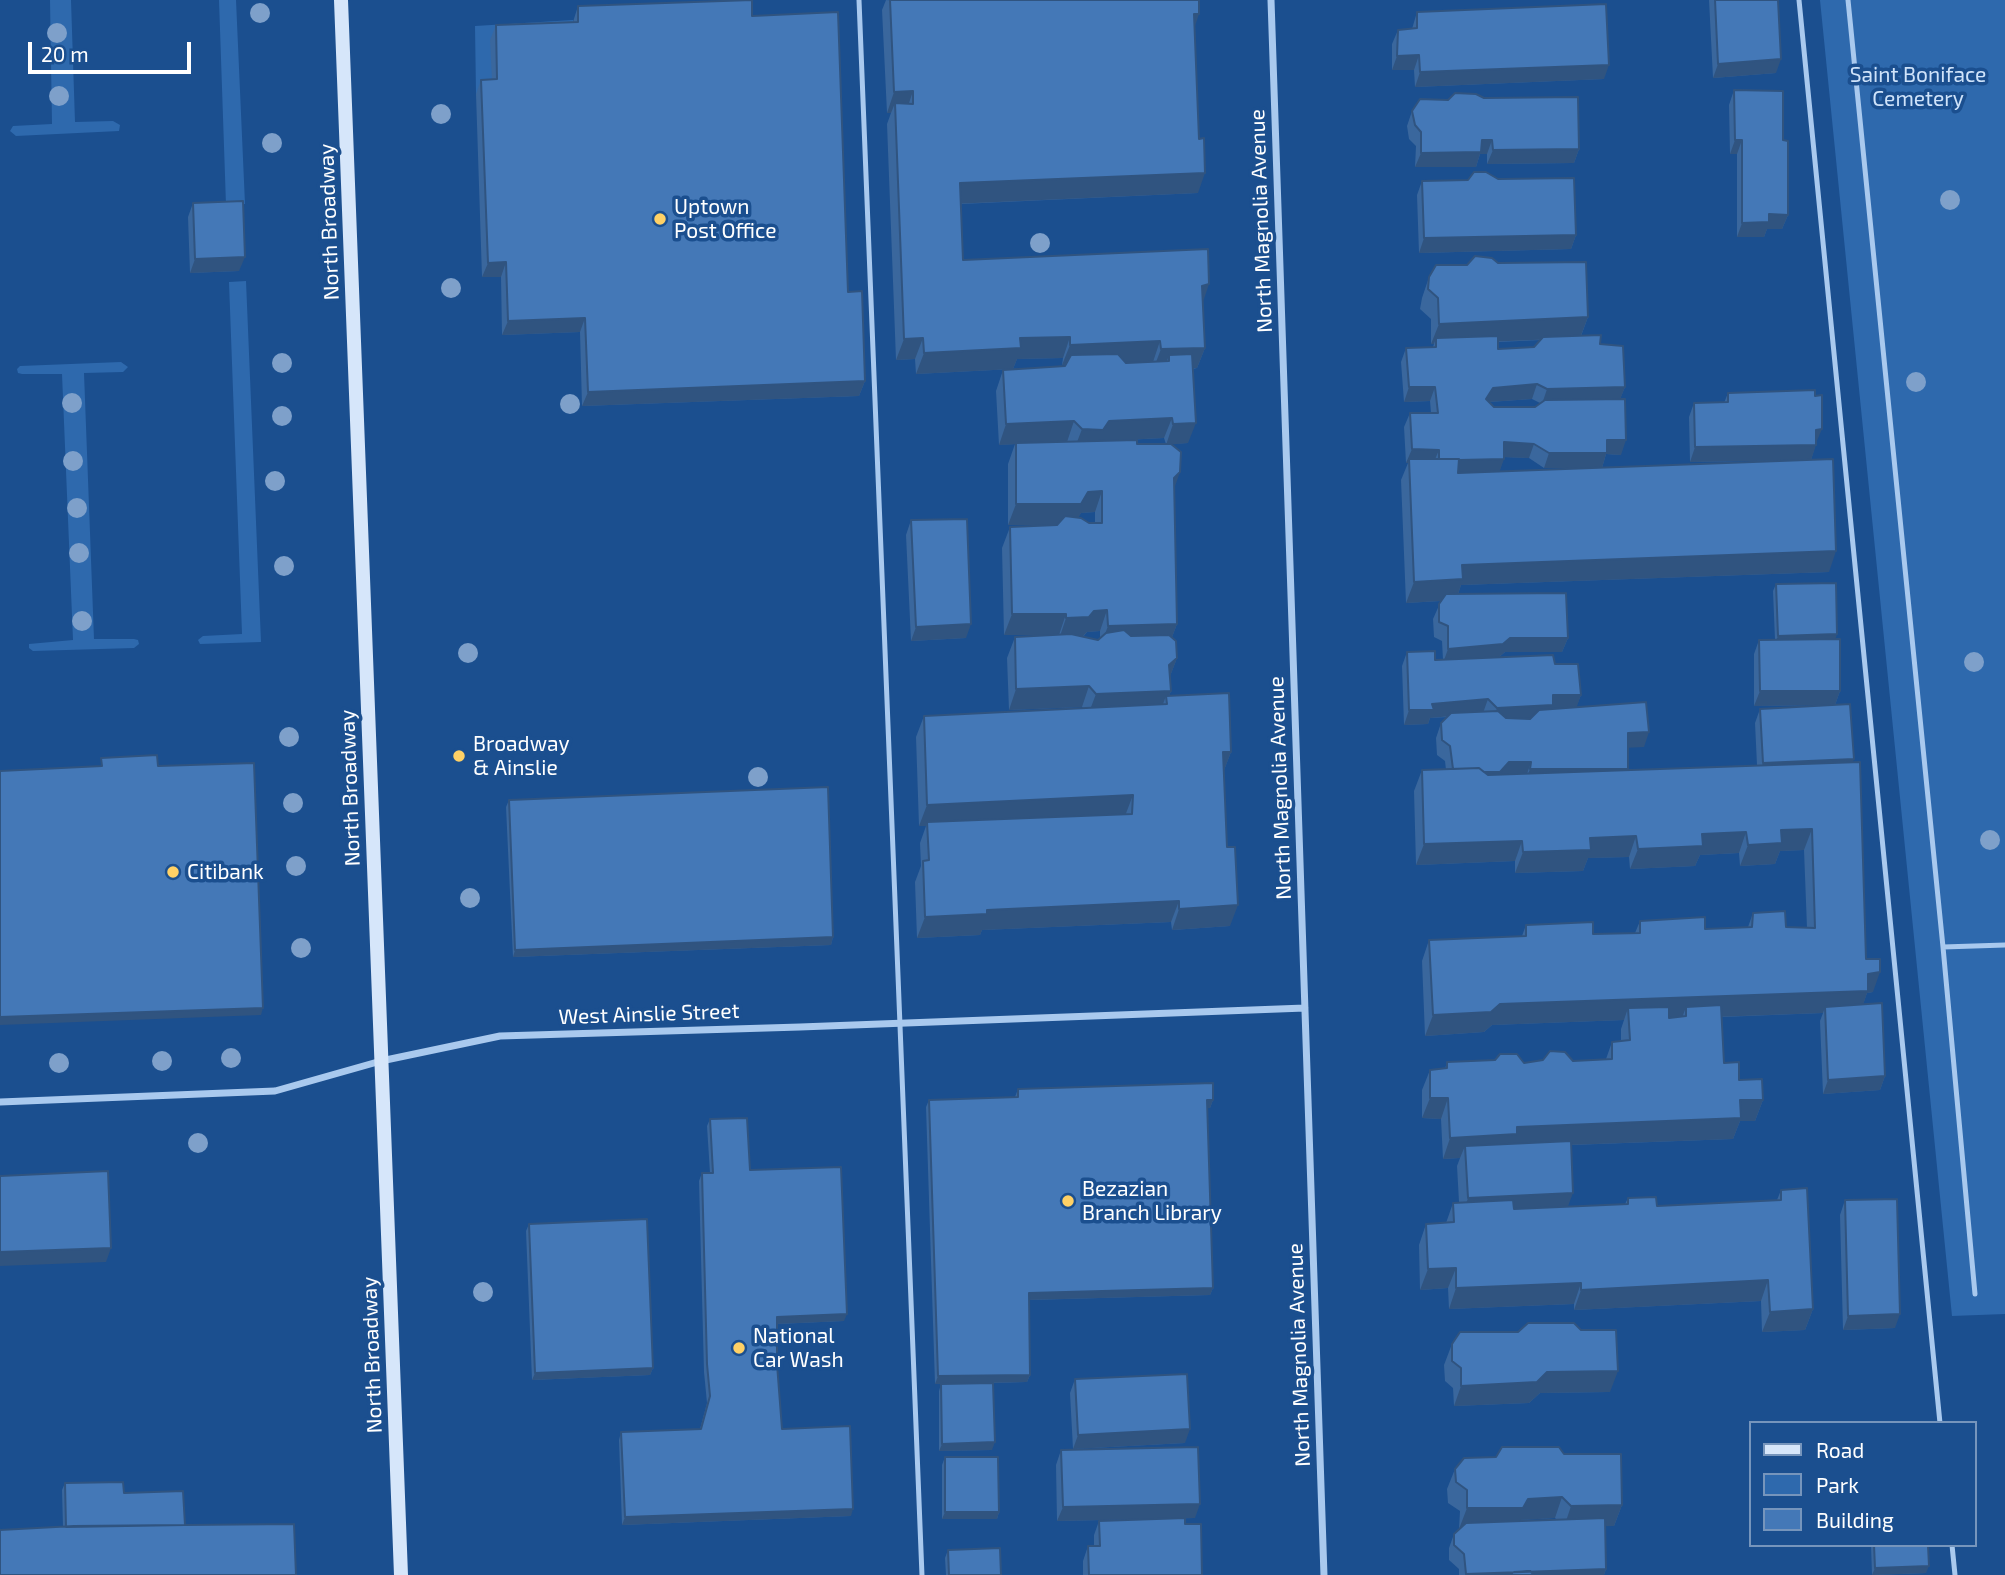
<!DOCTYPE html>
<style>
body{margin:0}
#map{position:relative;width:2005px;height:1575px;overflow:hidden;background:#1b4f8f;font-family:"Exo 2",sans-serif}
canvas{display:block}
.legend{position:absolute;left:1749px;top:1421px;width:228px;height:126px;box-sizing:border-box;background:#1b4f8f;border:2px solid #7695bc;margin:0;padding:9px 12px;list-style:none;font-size:21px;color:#fff}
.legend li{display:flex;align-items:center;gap:14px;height:35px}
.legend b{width:35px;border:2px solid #7695bc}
.scale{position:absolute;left:28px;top:42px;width:163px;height:32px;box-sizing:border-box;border:4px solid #fff;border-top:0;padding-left:9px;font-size:21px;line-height:24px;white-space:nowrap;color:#fff;-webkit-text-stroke:5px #1b4f8f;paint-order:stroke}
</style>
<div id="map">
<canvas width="2005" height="1575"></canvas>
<ul class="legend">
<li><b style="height:9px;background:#d6e6fa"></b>Road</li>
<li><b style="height:19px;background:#2e69ad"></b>Park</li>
<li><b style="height:19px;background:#4478b7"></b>Building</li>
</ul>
<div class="scale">20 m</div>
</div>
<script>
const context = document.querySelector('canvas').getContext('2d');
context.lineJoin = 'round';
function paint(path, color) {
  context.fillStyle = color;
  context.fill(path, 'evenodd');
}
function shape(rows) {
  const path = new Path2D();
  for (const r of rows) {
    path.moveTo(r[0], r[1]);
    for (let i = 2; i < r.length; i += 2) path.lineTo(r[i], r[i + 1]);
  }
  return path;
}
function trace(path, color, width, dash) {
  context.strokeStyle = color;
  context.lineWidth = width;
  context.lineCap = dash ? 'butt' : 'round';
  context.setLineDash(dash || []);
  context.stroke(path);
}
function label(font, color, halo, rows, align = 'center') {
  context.font = font + ' "Exo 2",sans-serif';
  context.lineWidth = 7;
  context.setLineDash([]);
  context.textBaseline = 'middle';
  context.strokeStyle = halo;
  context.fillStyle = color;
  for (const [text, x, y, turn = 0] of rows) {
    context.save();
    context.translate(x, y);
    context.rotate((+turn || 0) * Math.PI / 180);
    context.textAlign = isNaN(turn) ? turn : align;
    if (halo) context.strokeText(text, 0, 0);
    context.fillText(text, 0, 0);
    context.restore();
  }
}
const green = shape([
 [50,0,71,0,75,122,113,121,120,125,119,131,16,136,10,131,13,126,52,124],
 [219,0,236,0,245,204,226,205],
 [1820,0,2005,0,2005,1314,1952,1316],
 [573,20,573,37,492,94,476,94,475,26],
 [246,281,261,642,200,644,198,640,203,636,242,634,229,282],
 [121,362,128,367,123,372,84,373,94,639,134,639,138,640,139,644,134,648,33,651,29,648,29,644,73,640,62,374,22,374,18,373,17,369,20,366]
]);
const lane = shape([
 [859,0,922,1575],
 [1799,0,1940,1423],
 [1848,0,1943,947,1975,1294],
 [1943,947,2005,945],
 [1952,1545,1955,1575]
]);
const street = shape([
 [1271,0,1324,1575],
 [0,1102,275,1091,381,1061,500,1036,800,1027,1305,1008]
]);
const secondary = shape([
 [341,0,401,1575]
]);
const trees = [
 [260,13],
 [57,33],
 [59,96],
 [441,114],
 [272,143],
 [1950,200],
 [1040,243],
 [451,288],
 [282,363],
 [1916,382],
 [72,403],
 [570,404],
 [282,416],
 [73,461],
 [275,481],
 [77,508],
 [79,553],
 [284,566],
 [82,621],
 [468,653],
 [1974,662],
 [289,737],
 [758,777],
 [293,803],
 [1990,840],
 [296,866],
 [470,898],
 [301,948],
 [231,1058],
 [162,1061],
 [59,1063],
 [198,1143],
 [483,1292]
];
const wall = shape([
 [886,0,1195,26,1198,193,961,204,963,260,1203,302,1205,348,1197,368,1193,369,1188,443,1172,444,1174,487,1177,624,1172,637,1177,658,1170,676,1171,691,1169,696,1231,752,1224,770,1230,926,1172,930,1171,922,982,930,980,935,917,938,915,882,921,866,920,843,926,826,919,826,916,737,924,716,1083,708,1082,707,1009,710,1007,658,1015,637,1051,635,1004,635,1002,548,1010,527,1057,525,1008,525,1008,464,1015,444,999,445,996,391,1003,370,1065,366,1066,365,1062,365,1063,358,1017,359,1013,369,916,374,915,359,896,360,887,124,891,113,887,113,882,10],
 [1164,438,1166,444,1137,444,1124,440],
 [1095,512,1095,523,1089,523,1078,517,1081,513],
 [1100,631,1100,638,1098,640,1083,637,1087,632],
 [1709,0,1778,0,1776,73,1713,78],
 [578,6,752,16,848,292,865,381,859,396,582,406,580,332,502,335,501,277,482,277,476,94,481,80,492,80,490,40,496,25,573,22],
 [1417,12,1604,79,1415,87,1414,70,1392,70,1392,44,1398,30,1412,29],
 [1734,90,1783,140,1788,215,1782,229,1767,229,1764,237,1737,237,1737,154,1730,154,1729,105],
 [1412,111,1579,149,1574,163,1487,164,1487,154,1480,154,1476,167,1415,167,1416,146,1409,139,1407,126],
 [1422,181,1576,235,1571,249,1419,253,1417,195],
 [193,203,239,271,190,273,188,217],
 [1498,263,1588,317,1581,336,1600,344,1625,387,1620,399,1621,455,1606,454,1602,468,1544,468,1529,458,1504,457,1499,472,1829,572,1461,585,1458,594,1568,638,1562,652,1505,652,1498,658,1555,664,1581,695,1576,707,1644,747,1628,747,1628,770,1757,765,1755,723,1760,709,1827,705,1754,706,1754,654,1759,640,1775,640,1773,591,1776,584,1836,639,1840,691,1835,705,1853,762,1866,959,1873,992,1867,993,1863,1004,1885,1076,1880,1090,1823,1094,1820,1021,1823,1013,1722,1017,1724,1063,1739,1080,1763,1100,1755,1121,1740,1121,1733,1139,1572,1145,1568,1207,1625,1204,1628,1198,1657,1206,1777,1200,1781,1190,1813,1309,1805,1330,1762,1332,1761,1301,1574,1310,1574,1304,1449,1309,1448,1288,1420,1290,1419,1245,1426,1224,1446,1223,1453,1203,1459,1202,1457,1166,1460,1158,1443,1159,1441,1119,1422,1118,1422,1090,1430,1070,1445,1069,1447,1062,1524,1063,1606,1059,1612,1042,1621,1041,1621,1029,1624,1020,1492,1025,1484,1032,1425,1036,1422,961,1429,940,1522,936,1526,925,1593,934,1635,933,1640,921,1705,929,1748,927,1753,913,1786,927,1807,928,1804,850,1780,851,1775,864,1740,866,1739,853,1700,855,1695,866,1630,869,1629,857,1588,858,1583,871,1515,873,1515,861,1416,865,1414,791,1422,770,1446,770,1445,761,1437,755,1436,738,1441,723,1448,717,1430,718,1428,724,1404,725,1402,666,1407,652,1435,660,1443,660,1442,641,1434,637,1433,619,1441,601,1406,603,1401,480,1408,463,1406,463,1404,427,1410,413,1431,413,1430,401,1404,402,1401,362,1406,348,1433,347,1434,344,1431,344,1431,319,1420,309,1422,298,1429,277,1467,265],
 [1541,340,1534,347,1498,349,1498,342],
 [1532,399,1540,403,1535,407,1494,407,1489,402],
 [1728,393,1816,443,1811,460,1690,462,1689,417,1694,403,1724,403],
 [911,520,966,638,911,641,906,535],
 [509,800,833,937,831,945,513,957,506,807],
 [1018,1089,1213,1100,1210,1108,1207,1108,1213,1288,1210,1295,1029,1300,1030,1375,1027,1382,993,1383,992,1450,939,1451,939,1391,941,1384,935,1384,926,1107,929,1100,1015,1097],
 [710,1119,750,1170,844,1321,777,1324,777,1364,782,1429,851,1516,622,1525,619,1440,621,1432,700,1429,707,1403,704,1372,699,1181,702,1173,710,1173,707,1126],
 [1845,1200,1895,1328,1843,1330,1840,1215],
 [529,1224,653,1368,650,1375,532,1380,526,1231],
 [1452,1344,1610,1392,1540,1393,1529,1403,1454,1406,1453,1388,1445,1381,1444,1365],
 [1075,1379,1185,1443,1073,1449,1070,1393],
 [1061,1450,1195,1518,1057,1521,1056,1465],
 [1564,1454,1622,1505,1614,1526,1605,1526,1606,1569,1604,1575,1459,1575,1459,1569,1449,1560,1449,1548,1454,1534,1459,1529,1460,1511,1448,1503,1447,1489,1455,1469,1496,1457],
 [1555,1518,1557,1520,1519,1521,1520,1520],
 [945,1457,999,1512,997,1519,942,1519,942,1465],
 [65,1483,124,1493,185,1525,63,1527,62,1490],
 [1099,1521,1185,1524,1202,1575,1083,1575,1083,1561,1088,1546,1094,1546,1094,1535],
 [1871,1545,1928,1545,1926,1573,1872,1575],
 [948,1550,1001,1575,946,1575,945,1558]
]);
const shadedWall = shape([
 [1194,14,1199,14,1192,35],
 [1419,55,1414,70,1392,70,1397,56],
 [1781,59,1776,73,1713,78,1718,64],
 [1609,65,1604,79,1415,87,1420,72],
 [913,91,906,112,895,103,891,113,887,113,894,92],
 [1482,140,1492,140,1487,154,1480,154,1476,167,1415,167,1421,153],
 [1735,140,1742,140,1737,154,1730,154],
 [1579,149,1574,163,1487,164,1493,150],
 [1205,173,1198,193,952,204,960,183],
 [1769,214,1788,215,1782,229,1767,229,1764,237,1737,237,1742,223],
 [1576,235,1571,249,1419,253,1424,238],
 [245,257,239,271,190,273,195,259],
 [506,262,501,277,482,277,488,263],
 [1209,284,1202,305,1202,286],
 [1588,317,1580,338,1436,344,1436,338,1434,344,1431,344,1439,324],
 [585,318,580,332,502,335,508,321],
 [1070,337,1063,358,1017,359,1013,369,916,374,924,353,1020,338],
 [923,338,915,359,896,360,904,339],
 [1160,341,1153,362,1062,365,1070,345],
 [1205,348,1197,368,1166,370,1169,361,1169,355,1164,370,1153,370,1161,349],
 [865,381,859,396,582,406,588,392],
 [1537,384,1532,399,1488,402,1486,399,1493,388],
 [1409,387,1435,387,1430,401,1404,402],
 [1625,387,1619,402,1542,404,1547,389],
 [1172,418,1164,438,1102,441,1074,450,1082,429,1109,421],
 [1074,421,1067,442,999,445,1006,424],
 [1196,423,1188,443,1166,445,1173,424],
 [1822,429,1816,443,1810,444,1816,430],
 [1607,440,1626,440,1621,455,1606,454,1602,468,1544,468,1549,453],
 [1504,442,1534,444,1529,458,1498,457],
 [1816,445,1811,460,1690,462,1695,447],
 [1412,449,1439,450,1433,464,1409,459,1408,463,1406,463],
 [1504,459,1499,473,1433,475,1439,461],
 [1180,472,1173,492,1174,478],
 [1102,491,1095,512,1081,513,1074,525,1008,525,1016,504,1088,492],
 [1836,551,1829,572,1461,585,1456,600,1406,603,1414,582,1462,565],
 [1107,610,1100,631,1087,632,1081,638,1059,639,1066,618,1094,611],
 [1012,614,1066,614,1059,635,1004,635],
 [971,624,966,638,911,641,916,627],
 [1177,624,1169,645,1100,647,1108,626],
 [1837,634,1835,641,1775,643,1778,636],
 [1510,638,1568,638,1562,652,1505,652,1498,658,1443,663,1448,649],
 [1177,658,1169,679,1169,665],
 [1089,686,1082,707,1009,710,1016,689],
 [1171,691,1167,702,1166,696,1160,712,1088,715,1096,694],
 [1760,691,1840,691,1835,705,1754,706],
 [1553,695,1581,695,1576,709,1547,719,1492,722,1497,708],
 [1488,699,1483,713,1430,718,1428,724,1404,725,1409,710,1432,704],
 [1649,732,1644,747,1623,748,1628,733],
 [1223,752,1231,752,1223,773],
 [1854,759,1849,774,1758,777,1763,763],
 [1509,762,1531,762,1526,777,1448,787],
 [1530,769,1628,769,1623,783,1524,784],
 [1133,795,1125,816,927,822,926,826,919,826,927,805],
 [1812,829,1804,850,1780,851,1775,864,1740,866,1748,845,1781,830],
 [1746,832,1739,853,1700,855,1695,866,1630,869,1638,849,1702,834],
 [1636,836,1629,857,1588,858,1583,871,1515,873,1523,852,1590,838],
 [1522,841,1515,861,1416,865,1424,844],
 [1179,901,1171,922,982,930,980,935,917,938,925,917,987,910],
 [1238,905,1230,926,1172,930,1179,909],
 [833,937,831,945,513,957,515,950],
 [1880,972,1873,992,1867,993,1861,1011,1825,1007,1823,1013,1686,1018,1686,1007,1682,1018,1629,1020,1628,1008,1624,1020,1492,1025,1484,1032,1425,1036,1433,1015,1500,1004,1868,974],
 [263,1008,261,1015,0,1025,0,1017],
 [1885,1076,1880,1090,1823,1094,1828,1080],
 [1430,1098,1448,1098,1441,1119,1422,1118],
 [1207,1100,1213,1100,1210,1108,1204,1108],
 [1740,1100,1763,1100,1755,1121,1740,1121,1733,1139,1512,1147,1465,1146,1460,1158,1443,1159,1450,1138,1517,1127],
 [1573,1193,1565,1214,1461,1219,1468,1198],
 [111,1248,106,1262,0,1266,0,1252],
 [1456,1268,1448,1288,1420,1290,1428,1269],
 [1768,1280,1761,1301,1574,1310,1581,1290],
 [1581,1283,1574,1304,1449,1309,1456,1288],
 [1213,1288,1210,1295,1026,1300,1029,1293],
 [1813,1309,1805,1330,1762,1332,1770,1312],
 [847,1314,844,1321,775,1324,777,1317],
 [1900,1314,1895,1328,1843,1330,1848,1316],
 [653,1368,650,1375,532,1380,535,1373],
 [1618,1371,1610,1392,1540,1393,1529,1403,1454,1406,1461,1386,1547,1372],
 [1030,1375,1027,1382,935,1384,938,1376],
 [1190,1429,1185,1443,1073,1449,1078,1435],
 [995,1442,992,1450,939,1451,942,1444],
 [1562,1497,1555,1518,1520,1520,1515,1529,1459,1529,1467,1508,1528,1499],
 [1200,1504,1195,1518,1057,1521,1063,1507],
 [1622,1505,1614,1526,1564,1527,1571,1506],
 [853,1509,851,1516,622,1525,625,1517],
 [945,1512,999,1512,997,1519,942,1519],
 [1929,1566,1926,1573,1872,1575,1875,1568],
 [1606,1569,1604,1575,1465,1575,1466,1574]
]);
const building = shape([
 [752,0,752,16,838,12,848,292,862,291,865,381,588,392,585,318,508,321,506,262,488,263,481,80,497,79,496,25,578,22,578,6,752,0],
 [890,0,1199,0,1199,14,1194,14,1199,139,1204,138,1205,173,960,183,963,260,1208,249,1209,284,1202,286,1205,348,1161,349,1160,341,1070,345,1070,337,1020,338,1021,348,924,353,923,338,904,339,895,103,913,104,913,91,894,92,890,0],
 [1715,0,1778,0,1781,59,1718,64,1715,0],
 [1606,4,1609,65,1420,72,1419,55,1397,56,1398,30,1417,28,1417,12,1606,4],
 [1734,90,1783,91,1783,140,1788,141,1788,215,1769,214,1769,222,1742,223,1742,140,1735,140,1734,90],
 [1455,93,1476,94,1484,98,1578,97,1579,149,1493,150,1492,140,1482,140,1481,152,1421,153,1421,132,1415,125,1412,111,1420,99,1448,100,1455,93],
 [1474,172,1486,172,1498,179,1574,178,1576,235,1424,238,1422,181,1468,180,1474,172],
 [243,201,245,257,195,259,193,203,243,201],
 [1475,256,1492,258,1498,263,1586,262,1588,317,1439,324,1438,298,1428,289,1429,277,1436,265,1467,265,1475,256],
 [1601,335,1600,344,1623,346,1625,387,1547,389,1537,384,1493,388,1486,399,1494,407,1535,407,1545,400,1625,399,1626,440,1607,440,1607,453,1549,453,1534,444,1504,442,1504,459,1459,460,1459,459,1439,459,1439,450,1412,449,1410,413,1438,413,1435,387,1409,387,1406,348,1436,347,1436,338,1498,336,1498,349,1534,347,1543,337,1601,335],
 [1118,354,1126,363,1169,361,1169,355,1192,354,1196,423,1173,424,1172,418,1109,421,1103,430,1082,429,1074,421,1006,424,1003,370,1065,366,1071,355,1118,354],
 [1815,390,1815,396,1822,395,1822,429,1816,430,1816,445,1695,447,1694,403,1728,402,1728,393,1815,390],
 [1137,440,1137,444,1171,444,1181,452,1180,472,1174,478,1177,624,1108,626,1107,610,1094,611,1089,617,1066,618,1066,614,1012,614,1010,527,1057,525,1065,516,1081,518,1089,523,1102,523,1102,491,1088,492,1081,504,1016,504,1016,443,1137,440],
 [1409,459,1459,459,1458,473,1833,459,1836,551,1462,565,1463,579,1414,582,1409,459],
 [967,519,971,624,916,627,911,520,967,519],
 [1836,583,1837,634,1778,636,1776,584,1836,583],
 [1566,593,1568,638,1510,638,1503,644,1448,649,1448,626,1439,622,1439,604,1446,594,1566,593],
 [1124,630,1131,636,1169,635,1176,641,1177,658,1169,665,1171,691,1096,694,1089,686,1016,689,1015,637,1071,634,1098,640,1106,633,1124,630],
 [1840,639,1840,691,1760,691,1759,640,1840,639],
 [1435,651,1435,660,1553,655,1555,664,1578,664,1581,695,1553,695,1553,705,1497,708,1488,699,1432,704,1434,710,1409,710,1407,652,1435,651],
 [1229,693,1231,752,1223,752,1227,847,1235,847,1238,905,1179,909,1179,901,987,910,987,914,925,917,923,861,929,860,927,822,1132,814,1133,795,927,805,924,716,1167,704,1166,696,1229,693],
 [1646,702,1649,732,1628,733,1628,769,1530,769,1531,762,1509,762,1500,772,1484,772,1479,768,1453,769,1450,746,1442,740,1441,723,1451,713,1498,711,1506,718,1530,719,1539,710,1646,702],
 [1850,704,1854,759,1763,763,1760,709,1850,704],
 [157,755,158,766,254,763,263,1008,0,1017,0,771,102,766,101,758,157,755],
 [1860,762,1866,959,1880,959,1880,972,1868,974,1868,991,1500,1004,1491,1012,1433,1015,1429,940,1526,936,1526,925,1593,922,1593,934,1640,933,1640,921,1705,917,1705,929,1752,927,1753,913,1785,911,1786,927,1815,928,1812,829,1781,830,1782,843,1748,845,1746,832,1702,834,1703,846,1638,849,1636,836,1590,838,1591,850,1523,852,1522,841,1424,844,1422,770,1479,768,1488,775,1860,762],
 [828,787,833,937,515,950,509,800,828,787],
 [1882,1003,1885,1076,1828,1080,1825,1007,1882,1003],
 [1721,1005,1724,1063,1739,1062,1739,1080,1762,1079,1763,1100,1740,1100,1741,1118,1517,1127,1517,1134,1450,1138,1448,1098,1430,1098,1430,1070,1447,1068,1447,1062,1495,1060,1500,1054,1517,1054,1524,1063,1543,1060,1550,1051,1565,1052,1573,1061,1612,1059,1612,1042,1630,1040,1628,1008,1669,1007,1669,1018,1686,1016,1686,1007,1721,1005],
 [1213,1083,1213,1100,1207,1100,1213,1288,1029,1293,1030,1375,938,1376,929,1100,1018,1097,1018,1089,1213,1083],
 [747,1118,750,1170,841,1167,847,1314,777,1317,777,1364,782,1429,850,1426,853,1509,625,1517,621,1432,701,1429,710,1396,707,1364,702,1173,713,1173,710,1119,747,1118],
 [1571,1141,1573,1193,1468,1198,1465,1146,1571,1141],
 [108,1171,111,1248,0,1252,0,1176,108,1171],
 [1807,1188,1813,1309,1770,1312,1768,1280,1581,1290,1581,1283,1456,1288,1456,1268,1428,1269,1426,1224,1454,1222,1453,1203,1513,1200,1514,1209,1628,1204,1628,1198,1656,1197,1657,1206,1781,1200,1781,1190,1807,1188],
 [1897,1199,1900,1314,1848,1316,1845,1200,1897,1199],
 [647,1219,653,1368,535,1373,529,1224,647,1219],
 [1528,1323,1574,1323,1581,1330,1616,1330,1618,1371,1547,1372,1537,1382,1461,1386,1461,1368,1452,1361,1452,1344,1460,1332,1518,1332,1528,1323],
 [1187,1374,1190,1429,1078,1435,1075,1379,1187,1374],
 [993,1383,995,1442,942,1444,941,1384,993,1383],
 [1198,1447,1200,1504,1063,1507,1061,1450,1198,1447],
 [1502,1447,1559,1447,1564,1454,1621,1454,1622,1505,1571,1506,1562,1497,1528,1499,1523,1508,1467,1508,1467,1490,1456,1482,1455,1469,1464,1458,1496,1457,1502,1447],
 [945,1457,998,1457,999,1512,945,1512,945,1457],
 [123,1482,124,1493,183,1491,185,1525,66,1527,65,1483,123,1482],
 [1185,1518,1185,1524,1201,1524,1202,1575,1089,1575,1088,1546,1100,1546,1099,1521,1185,1518],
 [1605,1518,1606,1569,1466,1574,1464,1554,1454,1545,1454,1534,1466,1523,1605,1518],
 [294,1524,296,1575,0,1575,0,1530,74,1526,294,1524],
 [1874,1545,1928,1545,1929,1566,1875,1568,1874,1545],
 [1000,1548,1001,1575,949,1575,948,1550,1000,1548],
 [1530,1571,1534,1575,1512,1575,1514,1572,1530,1571]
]);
const markers = [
 [660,219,7,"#ffd166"],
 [459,756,7,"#ffd166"],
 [173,872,7,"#ffd166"],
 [1068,1201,7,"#ffd166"],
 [739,1348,7,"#ffd166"]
];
const parkNames = [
 ["Saint Boniface",1918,75],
 ["Cemetery",1918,99]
];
const poiNames = [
 ["Uptown",674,207],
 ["Post Office",674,231],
 ["Broadway",473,744],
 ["& Ainslie",473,768],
 ["Citibank",187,872],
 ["Bezazian",1082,1189],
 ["Branch Library",1082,1213],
 ["National",753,1336],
 ["Car Wash",753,1360]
];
const streetNames = [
 ["North Magnolia Avenue",1261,221,-92],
 ["North Broadway",329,222,-92],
 ["North Broadway",350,788,-92],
 ["North Magnolia Avenue",1280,788,-92],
 ["West Ainslie Street",649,1014,-2],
 ["North Broadway",372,1355,-92],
 ["North Magnolia Avenue",1299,1355,-92]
];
paint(green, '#2e69ad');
trace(lane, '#a9c9ee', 5);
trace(street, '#a9c9ee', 7);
trace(secondary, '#d6e6fa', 14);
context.fillStyle = '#7ea0ca';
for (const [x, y] of trees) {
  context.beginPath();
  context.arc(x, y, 10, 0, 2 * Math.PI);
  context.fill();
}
paint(wall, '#3a679d');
paint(shadedWall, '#305480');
paint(building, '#4478b7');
trace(building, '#305480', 2);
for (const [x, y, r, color] of markers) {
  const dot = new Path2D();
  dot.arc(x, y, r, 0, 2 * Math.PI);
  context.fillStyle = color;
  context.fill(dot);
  trace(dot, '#1b4f8f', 2.5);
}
label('21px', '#cfe3fa', '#1b4f8f', parkNames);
label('21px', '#fff', '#1b4f8f', poiNames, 'left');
label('21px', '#fff', '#1b4f8f', streetNames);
</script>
